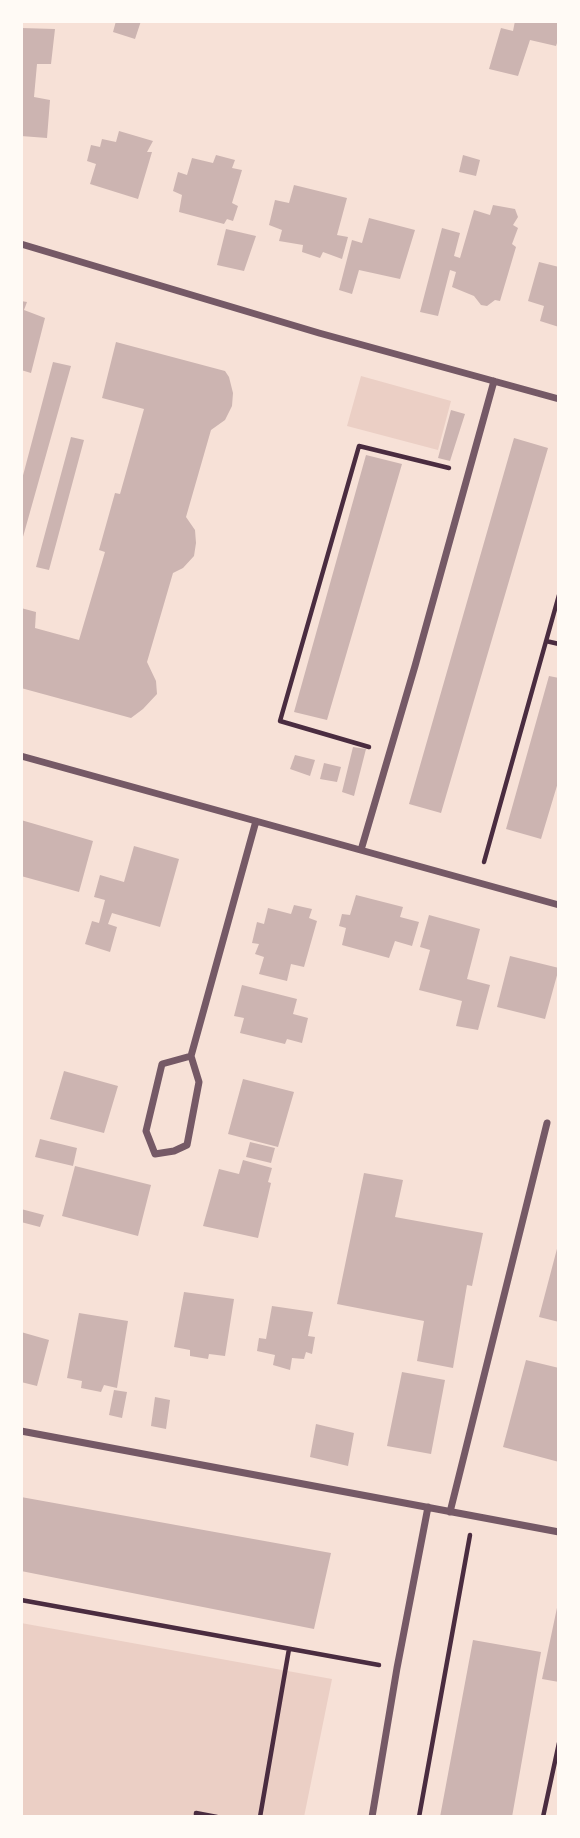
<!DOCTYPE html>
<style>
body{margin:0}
#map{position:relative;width:580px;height:1838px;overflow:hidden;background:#f7e1d7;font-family:"Noto Serif",serif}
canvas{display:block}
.frame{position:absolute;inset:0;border:23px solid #fffaf5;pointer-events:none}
</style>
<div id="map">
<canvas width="580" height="1838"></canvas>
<div class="frame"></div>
</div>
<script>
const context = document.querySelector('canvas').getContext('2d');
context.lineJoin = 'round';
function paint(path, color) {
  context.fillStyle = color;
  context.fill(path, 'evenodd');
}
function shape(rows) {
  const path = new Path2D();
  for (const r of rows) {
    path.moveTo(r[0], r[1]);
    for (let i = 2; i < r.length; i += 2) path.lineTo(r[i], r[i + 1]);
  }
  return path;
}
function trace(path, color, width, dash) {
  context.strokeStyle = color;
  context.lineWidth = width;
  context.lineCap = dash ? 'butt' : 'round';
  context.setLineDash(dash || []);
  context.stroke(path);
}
const green = shape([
 [361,376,451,401,438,450,347,426],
 [21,1623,332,1679,304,1817,21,1817]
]);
const building = shape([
 [116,21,141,21,135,39,113,32],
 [515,21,559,21,559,37,556,46,530,40,518,76,489,69,501,28,513,31],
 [21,28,55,29,51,64,37,64,34,97,50,100,47,138,21,136],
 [119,131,153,141,147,152,152,152,138,199,90,184,96,164,87,161,91,145,100,147,102,139,116,142],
 [216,155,235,160,232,168,242,170,232,203,238,206,233,221,227,219,224,224,179,212,182,195,173,191,178,172,187,175,192,158,213,163],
 [463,155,480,160,476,176,459,172],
 [294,185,347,198,337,235,348,237,342,259,323,252,320,258,302,252,303,245,279,241,282,230,269,225,275,200,289,203],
 [493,205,515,209,518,217,513,225,518,228,512,244,516,247,500,301,495,300,487,306,481,305,474,296,452,287,456,272,450,270,438,316,420,312,442,228,460,233,454,256,460,258,474,210,490,215],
 [369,218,415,230,400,279,359,270,352,294,339,290,352,240,362,243],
 [226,229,256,236,244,271,217,265],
 [539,262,559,267,559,327,540,321,544,306,528,301],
 [21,301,27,302,24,310,45,318,31,373,21,370],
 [116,342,225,371,229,377,233,393,232,406,225,420,211,430,186,517,195,530,196,543,194,556,183,568,173,573,147,662,156,681,157,694,143,709,131,718,21,688,21,608,36,612,35,628,79,640,105,552,99,550,115,493,120,494,144,409,102,398],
 [53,362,71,366,21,544,21,483],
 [451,410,465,414,450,461,438,458],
 [71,437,84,440,49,570,36,567],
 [514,438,548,448,441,813,409,804],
 [366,455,402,464,327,720,294,712],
 [549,676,559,678,559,779,541,839,506,829],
 [353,747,366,749,354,796,342,792],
 [295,755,315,760,310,776,290,769],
 [324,763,341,767,337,782,320,779],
 [21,820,93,841,79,892,21,876],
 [134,846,179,859,160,927,112,913,108,924,117,927,110,952,85,944,92,921,99,923,105,900,94,897,100,875,124,882],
 [356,895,403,907,400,917,419,922,412,946,395,941,389,958,342,945,346,928,339,926,342,914,350,915],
 [294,905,312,909,309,918,317,921,304,967,291,964,287,981,259,974,264,957,255,954,259,944,252,943,257,922,264,924,268,908,291,914],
 [429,915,480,929,467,979,490,985,478,1030,456,1026,462,1001,419,990,430,950,420,947],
 [510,956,559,968,545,1019,497,1007],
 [242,985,297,999,293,1014,308,1018,302,1043,287,1039,285,1044,240,1033,244,1018,234,1016],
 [64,1071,118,1086,104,1133,50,1119],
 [243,1079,294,1092,278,1147,228,1134],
 [40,1139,77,1148,73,1166,35,1157],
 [250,1142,275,1148,271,1163,246,1157],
 [243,1160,272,1168,268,1182,271,1183,258,1238,203,1226,219,1169,239,1174],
 [75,1166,151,1185,138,1236,62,1216],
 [364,1173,403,1180,395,1217,483,1233,472,1286,467,1285,453,1368,417,1361,424,1321,337,1304],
 [21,1209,44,1215,40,1227,21,1222],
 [558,1245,559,1245,559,1322,539,1317],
 [184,1292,234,1299,225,1356,209,1354,208,1359,190,1356,190,1350,174,1347],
 [272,1306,313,1312,308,1336,315,1337,312,1354,306,1352,304,1359,292,1358,290,1370,273,1365,275,1355,257,1351,259,1338,266,1339],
 [79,1313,128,1321,117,1388,104,1385,101,1392,81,1388,82,1381,67,1378],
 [21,1332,49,1340,37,1386,21,1382],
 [526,1360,559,1368,559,1462,503,1447],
 [402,1372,445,1380,431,1454,387,1446],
 [114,1390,127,1392,122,1418,109,1415],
 [155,1397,170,1400,166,1429,151,1426],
 [316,1424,354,1433,348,1466,310,1457],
 [21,1497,331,1553,314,1629,21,1571],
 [558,1603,559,1603,559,1682,542,1679],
 [473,1640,541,1652,512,1817,440,1817]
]);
const path = shape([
 [546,641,559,644],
 [369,747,280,721,359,446,449,468],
 [484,862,559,595],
 [21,1600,379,1665],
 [196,1817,196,1813,217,1817],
 [260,1817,289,1649],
 [419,1817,470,1535],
 [543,1817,559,1743]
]);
const minor = shape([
 [21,244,319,333,559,399],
 [21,756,559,905],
 [361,850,415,666,494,381],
 [191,1056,162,1064,146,1131,155,1154,174,1151,187,1145,199,1082,191,1056,256,821],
 [21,1431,559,1532],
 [450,1512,547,1123],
 [372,1817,397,1668,428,1507]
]);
paint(green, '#ebcfc5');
paint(building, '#ccb4b1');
trace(path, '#4a2c40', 4.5);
trace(minor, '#755966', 7);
</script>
